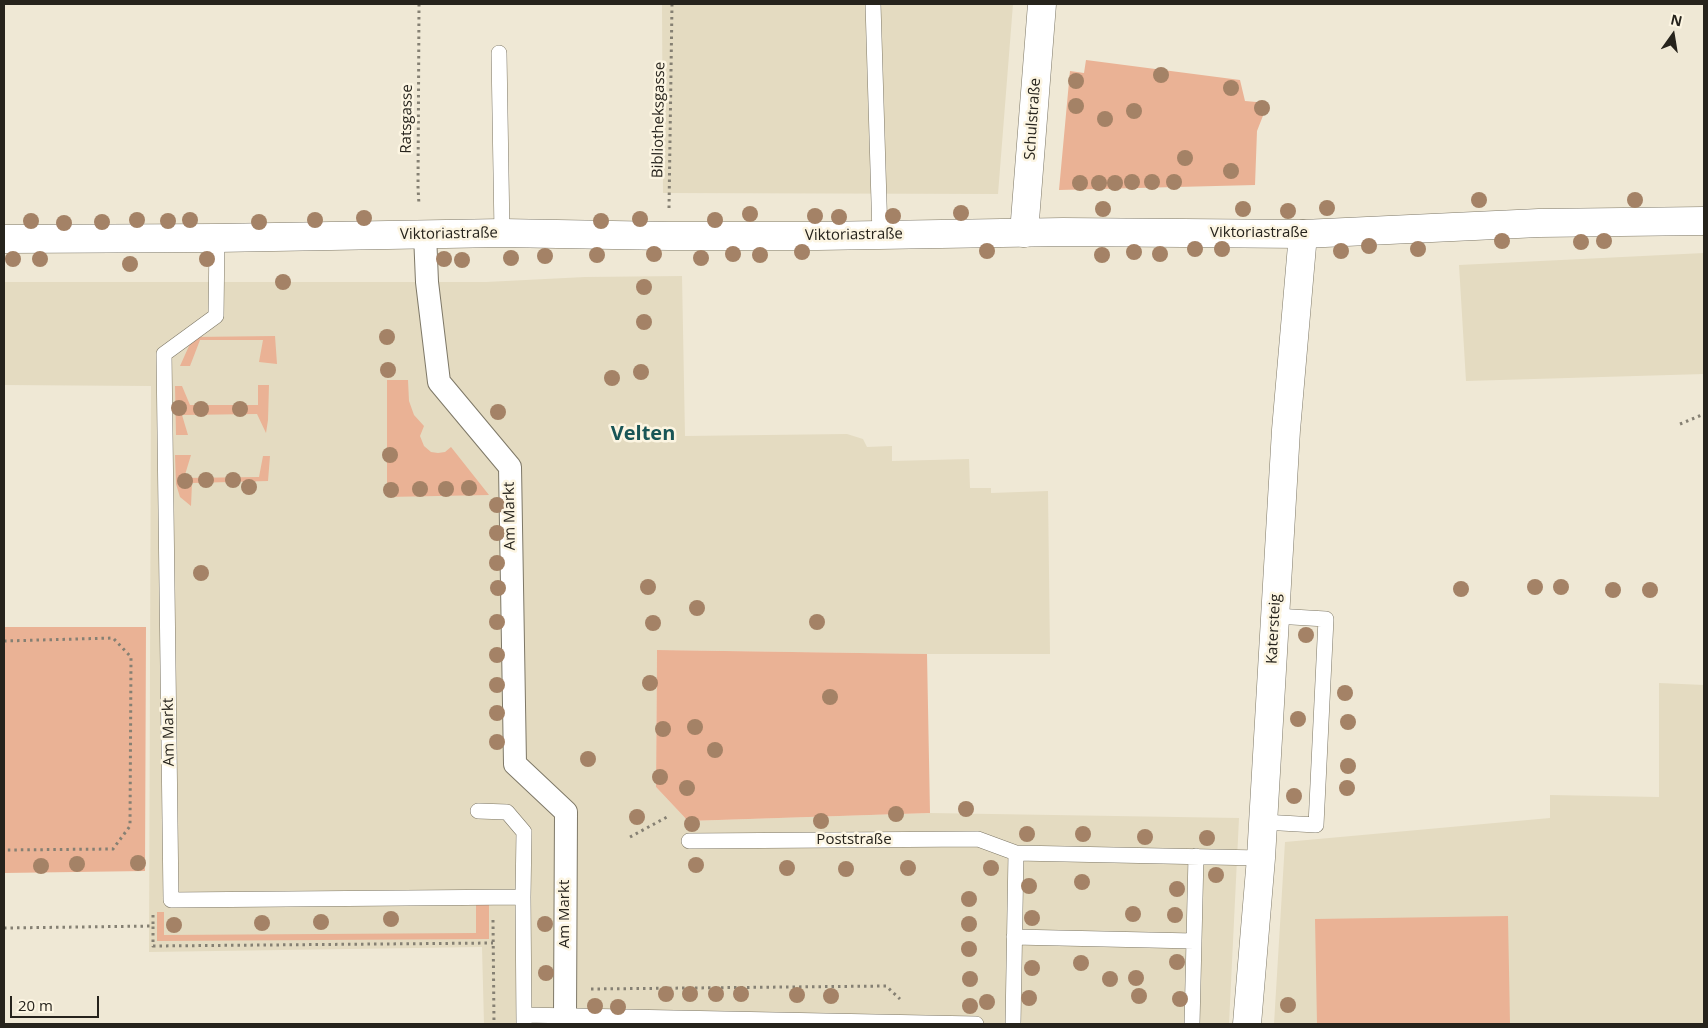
<!DOCTYPE html>
<meta charset="utf-8">
<style>
body{margin:0}
#map{position:relative;width:1708px;height:1028px;overflow:hidden;background:#efe8d5;font-family:"Open Sans",sans-serif}
canvas{display:block}
.frame{position:absolute;inset:0;border:5px solid #26231c;pointer-events:none}
.north{position:absolute;left:1648px;top:10px;width:50px;height:50px;-webkit-text-stroke:4px #fcf5e2;paint-order:stroke;rotate:13deg;font-size:14px;font-weight:700;line-height:20px;text-align:center;color:#26231c}
.north::after{content:'';display:block;margin:auto;width:18px;height:22px;background:#26231c;clip-path:polygon(50% 0,100% 100%,50% 72%,0 100%)}
.scale{position:absolute;left:10px;top:996px;width:89px;height:22px;box-sizing:border-box;border:2px solid #26231c;border-top:0;padding-left:6px;font-size:15px;line-height:18px;white-space:nowrap;color:#26231c;-webkit-text-stroke:4px #fcf5e2;paint-order:stroke}
</style>
<div id="map">
<canvas width="1708" height="1028"></canvas>
<div class="frame"></div>
<div class="north">N</div>
<div class="scale">20 m</div>
</div>
<script>
const context = document.querySelector('canvas').getContext('2d');
context.lineJoin = 'round';
function paint(path, color) {
  context.fillStyle = color;
  context.fill(path, 'evenodd');
}
function shape(rows) {
  const path = new Path2D();
  for (const r of rows) {
    path.moveTo(r[0], r[1]);
    for (let i = 2; i < r.length; i += 2) path.lineTo(r[i], r[i + 1]);
  }
  return path;
}
function trace(path, color, width, dash) {
  context.strokeStyle = color;
  context.lineWidth = width;
  context.lineCap = dash ? 'butt' : 'round';
  context.setLineDash(dash || []);
  context.stroke(path);
}
function label(font, color, halo, rows, align = 'center') {
  context.font = font + ' "Open Sans",sans-serif';
  context.lineWidth = 5;
  context.setLineDash([]);
  context.textBaseline = 'middle';
  context.strokeStyle = halo;
  context.fillStyle = color;
  for (const [text, x, y, turn = 0] of rows) {
    context.save();
    context.translate(x, y);
    context.rotate((+turn || 0) * Math.PI / 180);
    context.textAlign = isNaN(turn) ? turn : align;
    if (halo) context.strokeText(text, 0, 0);
    context.fillText(text, 0, 0);
    context.restore();
  }
}
const built = shape([
 [662,4,1013,4,998,194,663,193],
 [1704,253,1704,374,1466,381,1459,265],
 [682,276,685,436,847,434,863,439,867,447,892,446,892,461,969,459,970,488,991,488,991,493,1048,491,1050,654,927,654,657,650,656,787,688,821,930,813,1239,818,1229,1024,484,1024,482,947,149,952,151,386,4,385,4,282,486,282,585,277],
 [1659,683,1704,685,1704,1024,1274,1024,1285,842,1550,818,1550,795,1659,797]
]);
const green = shape([
 [1086,60,1240,80,1245,101,1268,103,1257,131,1255,185,1059,190,1070,71,1084,73],
 [275,336,277,364,259,362,263,340,200,340,190,366,180,366,193,337],
 [387,380,408,380,409,401,414,415,424,426,420,436,424,446,431,452,438,453,445,452,451,447,489,495,387,497],
 [258,385,269,385,268,420,266,433,257,414,182,415,188,435,176,435,175,386,182,386,190,405,258,405],
 [175,455,191,455,184,478,259,477,263,456,270,456,268,481,192,483,191,506,180,497,176,484],
 [4,627,146,627,145,871,4,873],
 [657,650,927,654,930,813,688,821,656,787],
 [476,905,489,905,489,939,157,941,157,912,164,912,164,935,476,933],
 [1508,916,1510,1024,1317,1024,1315,919]
]);
const path = shape([
 [419,4,418,187,419,205],
 [669,208,672,4],
 [1680,424,1704,414],
 [4,641,113,638,131,657,130,826,113,849,4,850],
 [630,837,667,817],
 [153,915,153,926],
 [493,920,494,1024],
 [4,928,153,926,153,946,493,943],
 [591,989,886,986,900,999]
]);
const service = shape([
 [873,4,880,235],
 [499,53,502,233],
 [217,238,216,316,164,354,171,900,523,897,524,1024],
 [478,811,507,812,524,832,523,897],
 [1263,822,1316,825,1326,619,1275,616],
 [689,841,978,839,1016,853,1261,858],
 [1014,937,1194,941],
 [524,1015,976,1024],
 [1013,1024,1016,853],
 [1192,1024,1196,856]
]);
const pedestrian = shape([
 [425,234,427,282,439,382,510,467,515,764,566,812,565,1016]
]);
const minor = shape([
 [1024,233,1042,4],
 [1247,1024,1261,858,1286,430,1303,234]
]);
const tertiary = shape([
 [4,239,217,238,502,233,668,236,818,236,1063,232,1303,234,1539,223,1704,221]
]);
const trees = [
 [1161,75],
 [1076,81],
 [1231,88],
 [1076,106],
 [1262,108],
 [1134,111],
 [1105,119],
 [1185,158],
 [1231,171],
 [1132,182],
 [1152,182],
 [1174,182],
 [1080,183],
 [1099,183],
 [1115,183],
 [1479,200],
 [1635,200],
 [1327,208],
 [1103,209],
 [1243,209],
 [1288,211],
 [961,213],
 [750,214],
 [815,216],
 [893,216],
 [839,217],
 [364,218],
 [640,219],
 [137,220],
 [190,220],
 [315,220],
 [715,220],
 [31,221],
 [168,221],
 [601,221],
 [102,222],
 [259,222],
 [64,223],
 [1502,241],
 [1604,241],
 [1581,242],
 [1369,246],
 [1195,249],
 [1222,249],
 [1418,249],
 [987,251],
 [1341,251],
 [802,252],
 [1134,252],
 [654,254],
 [733,254],
 [1160,254],
 [597,255],
 [760,255],
 [1102,255],
 [545,256],
 [511,258],
 [701,258],
 [13,259],
 [40,259],
 [207,259],
 [444,259],
 [462,260],
 [130,264],
 [283,282],
 [644,287],
 [644,322],
 [387,337],
 [388,370],
 [641,372],
 [612,378],
 [179,408],
 [201,409],
 [240,409],
 [498,412],
 [390,455],
 [206,480],
 [233,480],
 [185,481],
 [249,487],
 [469,488],
 [420,489],
 [446,489],
 [391,490],
 [497,505],
 [497,533],
 [497,563],
 [201,573],
 [648,587],
 [1535,587],
 [1561,587],
 [498,588],
 [1461,589],
 [1613,590],
 [1650,590],
 [697,608],
 [497,622],
 [817,622],
 [653,623],
 [1306,635],
 [497,655],
 [650,683],
 [497,685],
 [1345,693],
 [830,697],
 [497,713],
 [1298,719],
 [1348,722],
 [695,727],
 [663,729],
 [497,742],
 [715,750],
 [588,759],
 [1348,766],
 [660,777],
 [687,788],
 [1347,788],
 [1294,796],
 [966,809],
 [896,814],
 [637,817],
 [821,821],
 [692,824],
 [1027,834],
 [1083,834],
 [1145,837],
 [1207,838],
 [138,863],
 [77,864],
 [696,865],
 [41,866],
 [787,868],
 [908,868],
 [991,868],
 [846,869],
 [1216,875],
 [1082,882],
 [1029,886],
 [1177,889],
 [969,899],
 [1133,914],
 [1175,915],
 [1032,918],
 [391,919],
 [321,922],
 [262,923],
 [545,924],
 [969,924],
 [174,925],
 [969,949],
 [1177,962],
 [1081,963],
 [1032,968],
 [546,973],
 [1136,978],
 [970,979],
 [1110,979],
 [666,994],
 [690,994],
 [716,994],
 [741,994],
 [797,995],
 [831,996],
 [1139,996],
 [1029,998],
 [1180,999],
 [987,1002],
 [1288,1005],
 [595,1006],
 [970,1006],
 [618,1007]
];
const streetNames = [
 ["Ratsgasse",407,119,-89],
 ["Schulstraße",1033,119,-86],
 ["Bibliotheksgasse",659,120,-89],
 ["Viktoriastraße",1259,233],
 ["Viktoriastraße",449,234,-1],
 ["Viktoriastraße",854,235,-1],
 ["Am Markt",510,516,-91],
 ["Katersteig",1274,629,-87],
 ["Am Markt",169,732,-91],
 ["Poststraße",854,840],
 ["Am Markt",565,914,-90]
];
const districtNames = [
 ["Velten",643,434]
];
paint(built, '#e4dbc1');
paint(green, '#eab295');
trace(service, '#7e7867', 16);
trace(pedestrian, '#7e7867', 24);
trace(minor, '#7e7867', 29);
trace(tertiary, '#7e7867', 29);
trace(path, '#858073', 3, [2.5, 4]);
trace(service, '#fff', 15);
trace(pedestrian, '#fff', 22);
trace(minor, '#fff', 28);
trace(tertiary, '#fff', 28);
context.fillStyle = '#a48266';
for (const [x, y] of trees) {
  context.beginPath();
  context.arc(x, y, 8, 0, 2 * Math.PI);
  context.fill();
}
label('15px', '#26231c', '#fcf5e2', streetNames);
label('bold 20px', '#195556', '#fcf5e2', districtNames);
</script>
